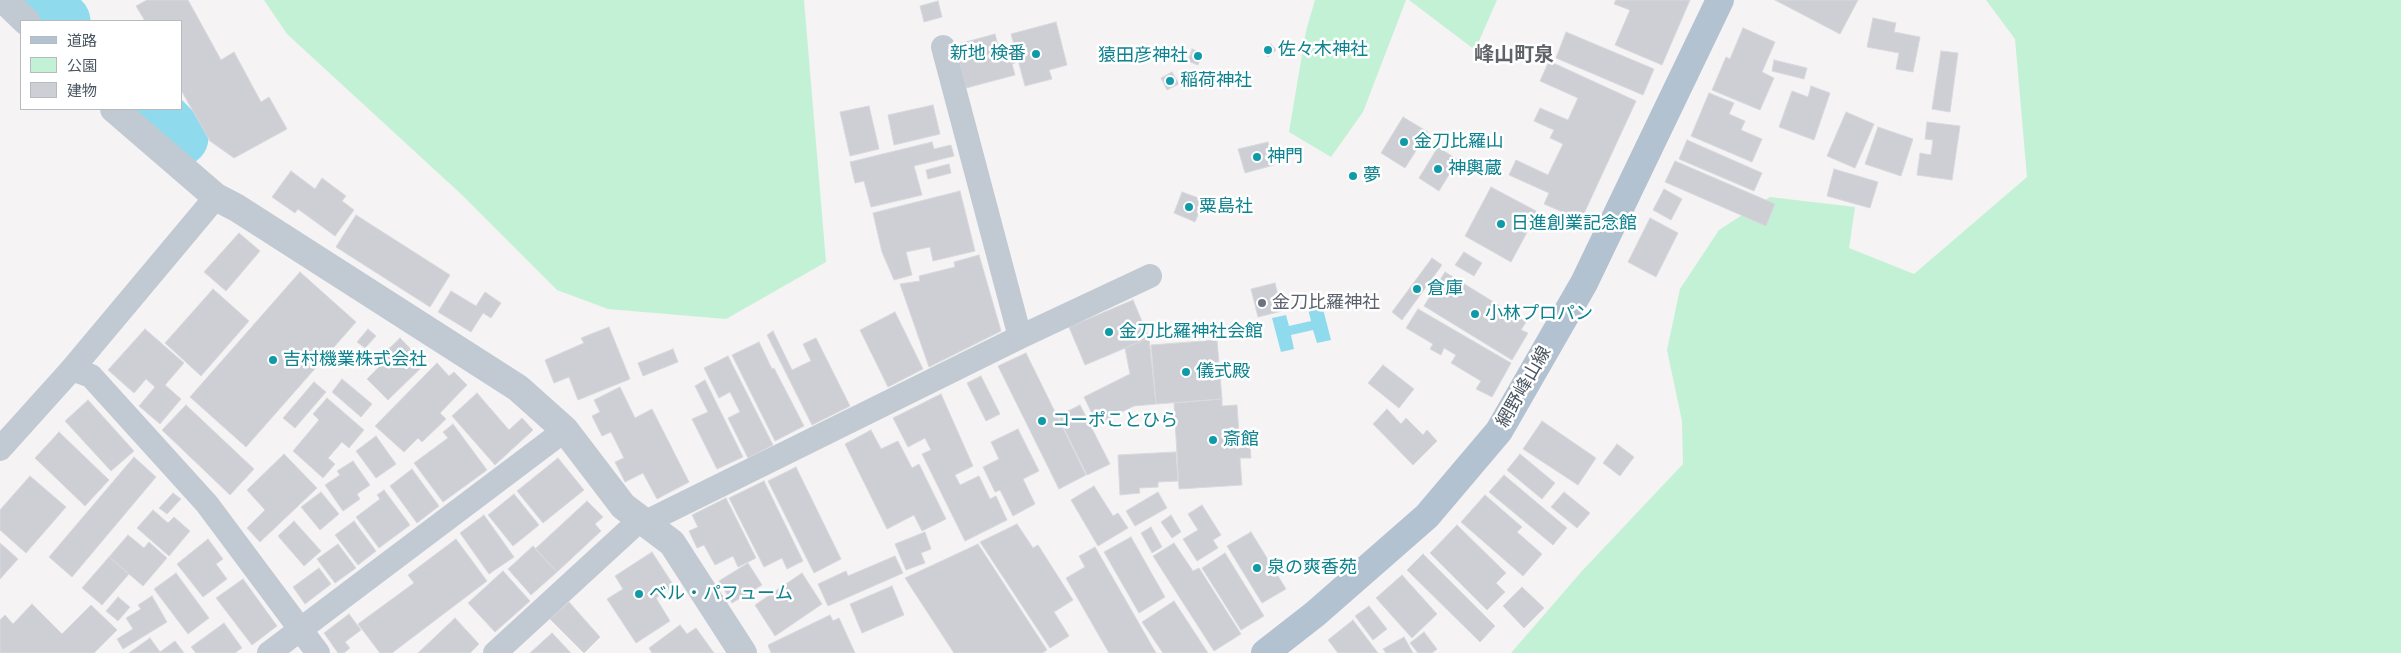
<!DOCTYPE html>
<meta charset="utf-8">
<style>
body{margin:0}
#map{position:relative;width:2401px;height:653px;overflow:hidden;background:#f5f3f3;font-family:Karla,"Noto Sans JP",sans-serif}
canvas{display:block}
.legend{position:absolute;left:20px;top:20px;width:162px;height:90px;box-sizing:border-box;background:#fff;border:1px solid #b7bbc0;margin:0;padding:6px 9px;list-style:none;font-size:15px;color:#4a5661}
.legend li{display:flex;align-items:center;gap:10px;height:25px}
.legend b{width:25px;border:1px solid #b7bbc0}
</style>
<div id="map">
<canvas width="2401" height="653"></canvas>
<ul class="legend">
<li><b style="height:6px;background:#b3c2d1"></b>道路</li>
<li><b style="height:14px;background:#c3f1d5"></b>公園</li>
<li><b style="height:14px;background:#cdcfd5"></b>建物</li>
</ul>
</div>
<script>
const context = document.querySelector('canvas').getContext('2d');
context.lineJoin = 'round';
function paint(path, color) {
  context.fillStyle = color;
  context.fill(path, 'evenodd');
}
function shape(rows) {
  const path = new Path2D();
  for (const r of rows) {
    path.moveTo(r[0], r[1]);
    for (let i = 2; i < r.length; i += 2) path.lineTo(r[i], r[i + 1]);
  }
  return path;
}
function trace(path, color, width, dash) {
  context.strokeStyle = color;
  context.lineWidth = width;
  context.lineCap = dash ? 'butt' : 'round';
  context.setLineDash(dash || []);
  context.stroke(path);
}
function label(font, color, halo, rows, align = 'center') {
  context.font = font + ' Karla,"Noto Sans JP",sans-serif';
  context.lineWidth = 5;
  context.setLineDash([]);
  context.textBaseline = 'middle';
  context.strokeStyle = halo;
  context.fillStyle = color;
  for (const [text, x, y, turn = 0] of rows) {
    context.save();
    context.translate(x, y);
    context.rotate((+turn || 0) * Math.PI / 180);
    context.textAlign = isNaN(turn) ? turn : align;
    if (halo) context.strokeText(text, 0, 0);
    context.fillText(text, 0, 0);
    context.restore();
  }
}
const green = shape([
 [264,0,804,0,826,262,726,319,608,309,557,290,461,194,287,34],
 [1315,0,1406,0,1363,112,1331,157,1289,132,1306,31],
 [1409,0,1497,0,1475,50],
 [1986,0,2401,0,2401,653,1511,653,1582,571,1683,464,1682,421,1667,350,1680,289,1719,230,1770,197,1855,207,1849,248,1914,274,2027,177,2015,39]
]);
const water = shape([
 [1322,305,1331,340,1317,343,1313,330,1291,335,1294,349,1281,352,1272,318,1286,315,1289,326,1311,321,1308,309]
]);
const river = shape([
 [41,0,63,21],
 [152,109,181,138]
]);
const building = shape([
 [147,0,188,0,221,60,234,52,261,102,269,97,287,129,234,158,210,141,181,90,181,21,145,21,136,6,147,0],
 [1616,0,1690,0,1662,65,1615,45,1630,10,1614,4,1616,0],
 [1775,0,1858,0,1840,34,1775,0],
 [938,1,942,17,924,22,920,6,938,1],
 [1873,18,1896,23,1894,32,1920,37,1913,72,1896,69,1899,53,1867,47,1873,18],
 [1056,22,1067,65,1049,70,1052,79,1025,86,1011,34,1056,22],
 [1743,28,1775,42,1762,72,1774,78,1760,110,1712,90,1726,57,1730,59,1743,28],
 [1566,32,1654,69,1643,95,1556,58,1566,32],
 [995,34,1000,53,1011,50,1015,63,1012,64,1015,75,966,88,955,45,995,34],
 [1271,44,1276,50,1268,57,1263,51,1271,44],
 [1192,49,1202,53,1198,65,1188,61,1192,49],
 [1941,51,1958,53,1950,112,1932,109,1941,51],
 [1774,60,1807,68,1804,79,1772,71,1774,60],
 [1549,61,1636,101,1581,220,1544,204,1549,193,1509,175,1516,160,1548,175,1563,144,1550,138,1554,130,1534,121,1540,108,1568,120,1578,98,1540,81,1549,61],
 [1172,72,1179,84,1167,90,1161,78,1172,72],
 [1811,86,1830,93,1814,140,1779,127,1792,91,1808,97,1811,86],
 [1709,93,1734,103,1729,114,1745,121,1741,130,1762,139,1752,162,1691,136,1709,93],
 [933,105,940,134,894,145,888,115,933,105],
 [869,106,879,149,850,156,840,112,869,106],
 [1846,112,1874,124,1855,168,1827,156,1846,112],
 [1403,117,1428,132,1405,168,1381,153,1403,117],
 [1927,122,1960,126,1952,180,1917,175,1920,153,1931,155,1933,140,1925,139,1927,122],
 [1878,127,1913,139,1901,176,1865,164,1878,127],
 [1687,140,1762,173,1754,191,1679,159,1687,140],
 [932,142,934,149,951,145,954,156,914,166,922,195,871,207,864,181,855,183,850,162,932,142],
 [1268,142,1274,165,1245,173,1238,149,1268,142],
 [1438,147,1458,160,1439,191,1419,178,1438,147],
 [1675,161,1775,204,1766,226,1665,182,1675,161],
 [949,164,951,173,928,179,926,170,949,164],
 [1834,169,1878,182,1870,208,1827,196,1834,169],
 [291,171,315,189,322,178,346,196,342,201,354,210,335,236,298,209,295,213,272,197,291,171],
 [1491,187,1538,212,1511,262,1465,236,1491,187],
 [1664,189,1682,199,1671,220,1653,210,1664,189],
 [960,191,975,251,933,261,930,247,906,252,912,275,894,280,882,252,873,213,960,191],
 [1182,192,1204,200,1195,222,1174,213,1182,192],
 [356,215,450,275,430,307,336,247,356,215],
 [1650,218,1678,233,1656,277,1628,262,1650,218],
 [239,233,260,251,226,291,204,272,239,233],
 [1464,252,1482,263,1474,276,1455,265,1464,252],
 [979,255,1001,331,929,367,900,284,920,281,919,276,955,267,954,262,979,255],
 [1432,258,1442,265,1402,320,1392,312,1432,258],
 [300,272,356,322,246,447,190,397,300,272],
 [1445,272,1526,322,1521,330,1528,333,1512,360,1424,306,1445,272],
 [1275,283,1282,311,1258,317,1251,289,1275,283],
 [213,289,249,321,201,376,165,343,213,289],
 [451,291,476,306,485,292,501,303,491,318,483,313,471,332,438,312,451,291],
 [1133,300,1149,338,1085,365,1069,327,1133,300],
 [1418,309,1511,363,1492,397,1476,389,1481,381,1451,363,1456,355,1444,348,1441,355,1430,349,1433,344,1406,328,1418,309],
 [895,312,923,369,888,387,860,330,895,312],
 [609,327,630,379,578,400,569,377,554,383,545,360,584,343,581,338,609,327],
 [145,329,184,363,165,385,181,399,160,424,139,406,155,387,146,379,134,393,108,370,145,329],
 [368,329,376,336,365,348,357,342,368,329],
 [773,331,792,370,811,361,803,344,816,338,850,406,812,425,767,335,773,331],
 [400,338,425,364,388,400,367,379,380,366,376,361,400,338],
 [1149,338,1156,404,1134,406,1097,424,1084,397,1130,374,1125,348,1149,338],
 [1217,340,1222,399,1156,404,1151,345,1217,340],
 [759,342,772,369,774,368,804,426,775,441,732,355,759,342],
 [673,349,678,362,643,376,638,363,673,349],
 [1026,353,1086,475,1059,489,998,366,1026,353],
 [728,356,773,445,748,458,728,418,740,412,730,392,719,398,704,368,728,356],
 [437,363,449,376,454,372,467,385,440,413,446,419,422,442,418,438,404,452,375,426,437,363],
 [1383,365,1414,389,1399,408,1368,383,1383,365],
 [981,376,1000,414,986,421,967,383,981,376],
 [342,379,372,404,361,417,332,392,342,379],
 [705,380,743,457,717,469,692,419,708,412,695,386,705,380],
 [314,382,326,392,295,428,283,418,314,382],
 [620,387,635,418,652,409,689,482,657,499,643,473,625,482,615,462,624,458,611,432,602,436,592,416,600,412,594,400,620,387],
 [477,393,509,430,522,418,533,430,495,465,452,416,477,393],
 [941,394,973,466,955,475,960,485,979,476,990,499,996,496,1007,520,965,541,922,454,931,450,925,438,908,447,893,418,941,394],
 [327,398,364,430,349,448,342,442,328,458,335,464,323,478,293,451,319,420,313,414,327,398],
 [1222,399,1222,406,1237,405,1239,434,1249,433,1251,458,1240,458,1242,485,1179,489,1174,403,1222,399],
 [88,400,134,451,111,471,65,421,88,400],
 [186,405,254,469,230,495,162,430,186,405],
 [1080,405,1110,464,1087,475,1058,416,1080,405],
 [1387,409,1401,424,1406,418,1423,435,1427,430,1437,441,1413,465,1373,424,1387,409],
 [1542,421,1596,458,1578,485,1523,449,1542,421],
 [453,424,487,470,443,502,414,463,448,438,443,432,453,424],
 [1018,429,1039,471,1023,479,1035,504,1013,516,1000,490,995,492,983,467,999,459,991,442,1018,429],
 [871,430,881,449,898,441,912,468,919,464,946,519,922,531,914,515,887,529,845,444,871,430],
 [59,432,109,480,85,506,35,458,59,432],
 [376,436,396,464,376,478,356,451,376,436],
 [1617,444,1634,457,1620,476,1603,463,1617,444],
 [1176,452,1178,481,1158,482,1158,487,1139,488,1140,493,1120,495,1118,455,1176,452],
 [284,454,317,488,260,542,247,528,265,510,247,490,284,454],
 [1520,454,1555,483,1542,499,1507,470,1520,454],
 [134,457,156,477,72,577,49,557,134,457],
 [558,458,584,490,543,523,517,491,558,458],
 [353,461,370,485,357,494,360,499,343,511,325,485,340,475,337,471,353,461],
 [796,467,841,559,814,573,768,481,796,467],
 [412,469,439,506,417,523,390,486,412,469],
 [1504,475,1567,528,1553,545,1489,492,1504,475],
 [30,476,66,507,26,553,0,530,0,510,30,476],
 [764,481,803,561,787,569,782,558,764,567,729,498,764,481],
 [1094,486,1113,516,1118,513,1128,528,1098,546,1071,500,1094,486],
 [384,490,410,525,379,548,356,517,380,499,377,495,384,490],
 [321,492,339,514,320,530,301,507,321,492],
 [1158,492,1167,508,1135,526,1126,511,1158,492],
 [1564,492,1590,513,1577,528,1551,507,1564,492],
 [173,493,181,499,167,514,159,508,173,493],
 [514,494,539,525,513,546,488,515,514,494],
 [1485,495,1522,527,1517,532,1542,554,1523,576,1461,522,1485,495],
 [726,498,756,558,738,567,733,556,715,565,704,545,697,548,689,531,698,527,692,515,726,498],
 [587,501,603,517,595,524,601,531,557,572,535,549,587,501],
 [1202,505,1221,535,1213,540,1218,548,1197,561,1183,539,1198,530,1188,514,1202,505],
 [153,510,168,523,174,517,190,531,169,556,137,528,153,510],
 [484,515,514,557,489,574,460,533,484,515],
 [1171,515,1181,532,1172,538,1161,522,1171,515],
 [294,521,321,551,304,566,278,536,294,521],
 [354,521,376,551,358,565,335,535,354,521],
 [1017,524,1033,548,1038,545,1073,600,1054,612,1069,636,1050,648,980,542,1017,524],
 [1457,525,1506,573,1496,583,1505,592,1487,610,1430,553,1457,525],
 [1151,527,1162,547,1152,553,1141,533,1151,527],
 [925,532,931,549,921,553,925,563,906,570,895,544,925,532],
 [1251,532,1286,589,1262,603,1227,546,1251,532],
 [128,535,144,548,149,542,167,558,143,586,109,557,128,535],
 [1131,537,1165,597,1139,613,1104,552,1131,537],
 [208,539,223,559,216,564,227,579,203,597,177,564,208,539],
 [456,539,487,581,392,653,380,653,358,624,414,583,408,575,456,539],
 [0,543,18,559,0,579,0,543],
 [1174,543,1193,571,1199,568,1241,634,1214,651,1153,556,1174,543],
 [338,544,356,568,335,583,317,559,338,544],
 [978,544,1047,650,1042,653,954,653,905,578,978,544],
 [533,546,557,572,531,595,508,569,533,546],
 [1095,547,1156,653,1109,653,1066,578,1085,567,1079,556,1095,547],
 [652,552,674,586,656,598,670,621,636,643,607,599,623,589,615,576,652,552],
 [1225,553,1264,616,1241,630,1202,568,1225,553],
 [1423,554,1495,626,1480,642,1407,570,1423,554],
 [895,556,903,573,828,606,818,584,846,571,848,576,895,556],
 [109,557,129,574,102,605,82,588,109,557],
 [748,563,762,585,732,603,719,581,748,563],
 [319,568,331,584,305,604,293,587,319,568],
 [503,571,530,601,495,632,468,603,503,571],
 [176,573,209,618,188,634,154,589,176,573],
 [802,573,822,604,775,636,755,605,802,573],
 [1402,575,1437,614,1412,638,1376,598,1402,575],
 [243,579,277,626,252,645,216,598,243,579],
 [892,586,904,615,862,633,850,604,892,586],
 [1522,587,1544,608,1524,628,1503,606,1522,587],
 [152,596,167,622,123,649,117,639,133,629,126,618,141,609,138,605,152,596],
 [118,597,130,607,118,621,106,611,118,597],
 [1174,601,1208,653,1163,653,1142,622,1174,601],
 [569,602,600,637,584,653,550,619,569,602],
 [32,604,62,634,91,605,117,630,94,653,0,653,0,620,5,615,13,624,32,604],
 [1369,606,1387,629,1373,640,1355,616,1369,606],
 [349,614,361,630,345,642,350,648,344,653,338,653,324,633,349,614],
 [830,615,833,621,839,618,855,653,771,653,768,645,830,615],
 [455,618,479,644,470,653,418,653,455,618],
 [1353,620,1378,653,1338,653,1328,640,1353,620],
 [224,623,242,648,235,653,196,653,191,647,224,623],
 [680,625,687,634,696,628,714,653,652,653,649,648,680,625],
 [1424,632,1437,649,1432,653,1418,653,1410,643,1424,632],
 [552,633,571,653,530,653,552,633],
 [1404,637,1413,653,1386,653,1383,649,1404,637],
 [150,638,160,652,175,641,184,653,129,653,150,638]
]);
const minor = shape([
 [943,47,1020,337],
 [72,369,91,376,207,504,318,653],
 [0,449,72,369,216,197],
 [646,522,1020,337,1150,276],
 [269,653,565,430],
 [495,653,641,519]
]);
const tertiary = shape([
 [4,0,26,21],
 [114,109,216,197,237,208,518,388,565,430,623,506,672,543,743,653]
]);
const primary = shape([
 [1265,653,1315,614,1427,516,1499,431,1584,283,1720,0]
]);
const markers = [
 [1268,50,5,"#0f9aa8"],
 [1036,54,5,"#0f9aa8"],
 [1198,56,5,"#0f9aa8"],
 [1170,81,5,"#0f9aa8"],
 [1404,142,5,"#0f9aa8"],
 [1257,157,5,"#0f9aa8"],
 [1438,169,5,"#0f9aa8"],
 [1353,176,5,"#0f9aa8"],
 [1189,207,5,"#0f9aa8"],
 [1501,224,5,"#0f9aa8"],
 [1417,289,5,"#0f9aa8"],
 [1262,303,5,"#6b7280"],
 [1475,314,5,"#0f9aa8"],
 [1109,332,5,"#0f9aa8"],
 [273,360,5,"#0f9aa8"],
 [1186,372,5,"#0f9aa8"],
 [1042,421,5,"#0f9aa8"],
 [1213,440,5,"#0f9aa8"],
 [1257,568,5,"#0f9aa8"],
 [639,594,5,"#0f9aa8"]
];
const cultureNames = [
 ["佐々木神社",1278,50],
 ["新地 検番",1026,54,"right"],
 ["猿田彦神社",1188,56,"right"],
 ["稲荷神社",1180,81],
 ["金刀比羅山",1414,142],
 ["神門",1267,157],
 ["神輿蔵",1448,169],
 ["夢",1363,176],
 ["粟島社",1199,207],
 ["日進創業記念館",1511,224],
 ["倉庫",1427,289],
 ["小林プロパン",1485,314],
 ["金刀比羅神社会館",1119,332],
 ["吉村機業株式会社",283,360],
 ["儀式殿",1196,372],
 ["コーポことひら",1052,421],
 ["斎館",1223,440],
 ["泉の爽香苑",1267,568],
 ["ベル・パフューム",649,594]
];
const worshipNames = [
 ["金刀比羅神社",1272,303]
];
const streetNames = [
 ["網野峰山線",1524,387,-60]
];
const quarterNames = [
 ["峰山町泉",1514,55]
];
paint(green, '#c3f1d5');
paint(water, '#90daee');
trace(river, '#90daee', 55);
paint(building, '#cdcfd5');
trace(building, '#d7d9de', 1);
trace(minor, '#c1cad2', 24);
trace(tertiary, '#c1cad2', 28);
trace(primary, '#b3c2d1', 28);
for (const [x, y, r, color] of markers) {
  const dot = new Path2D();
  dot.arc(x, y, r, 0, 2 * Math.PI);
  context.fillStyle = color;
  context.fill(dot);
  trace(dot, '#fff', 2);
}
label('18px', '#0d838f', '#fff', cultureNames, 'left');
label('18px', '#5b616d', '#fff', worshipNames, 'left');
label('18px', '#4a5661', '#fff', streetNames);
label('bold 20px', '#5f6368', '#fff', quarterNames);
</script>
